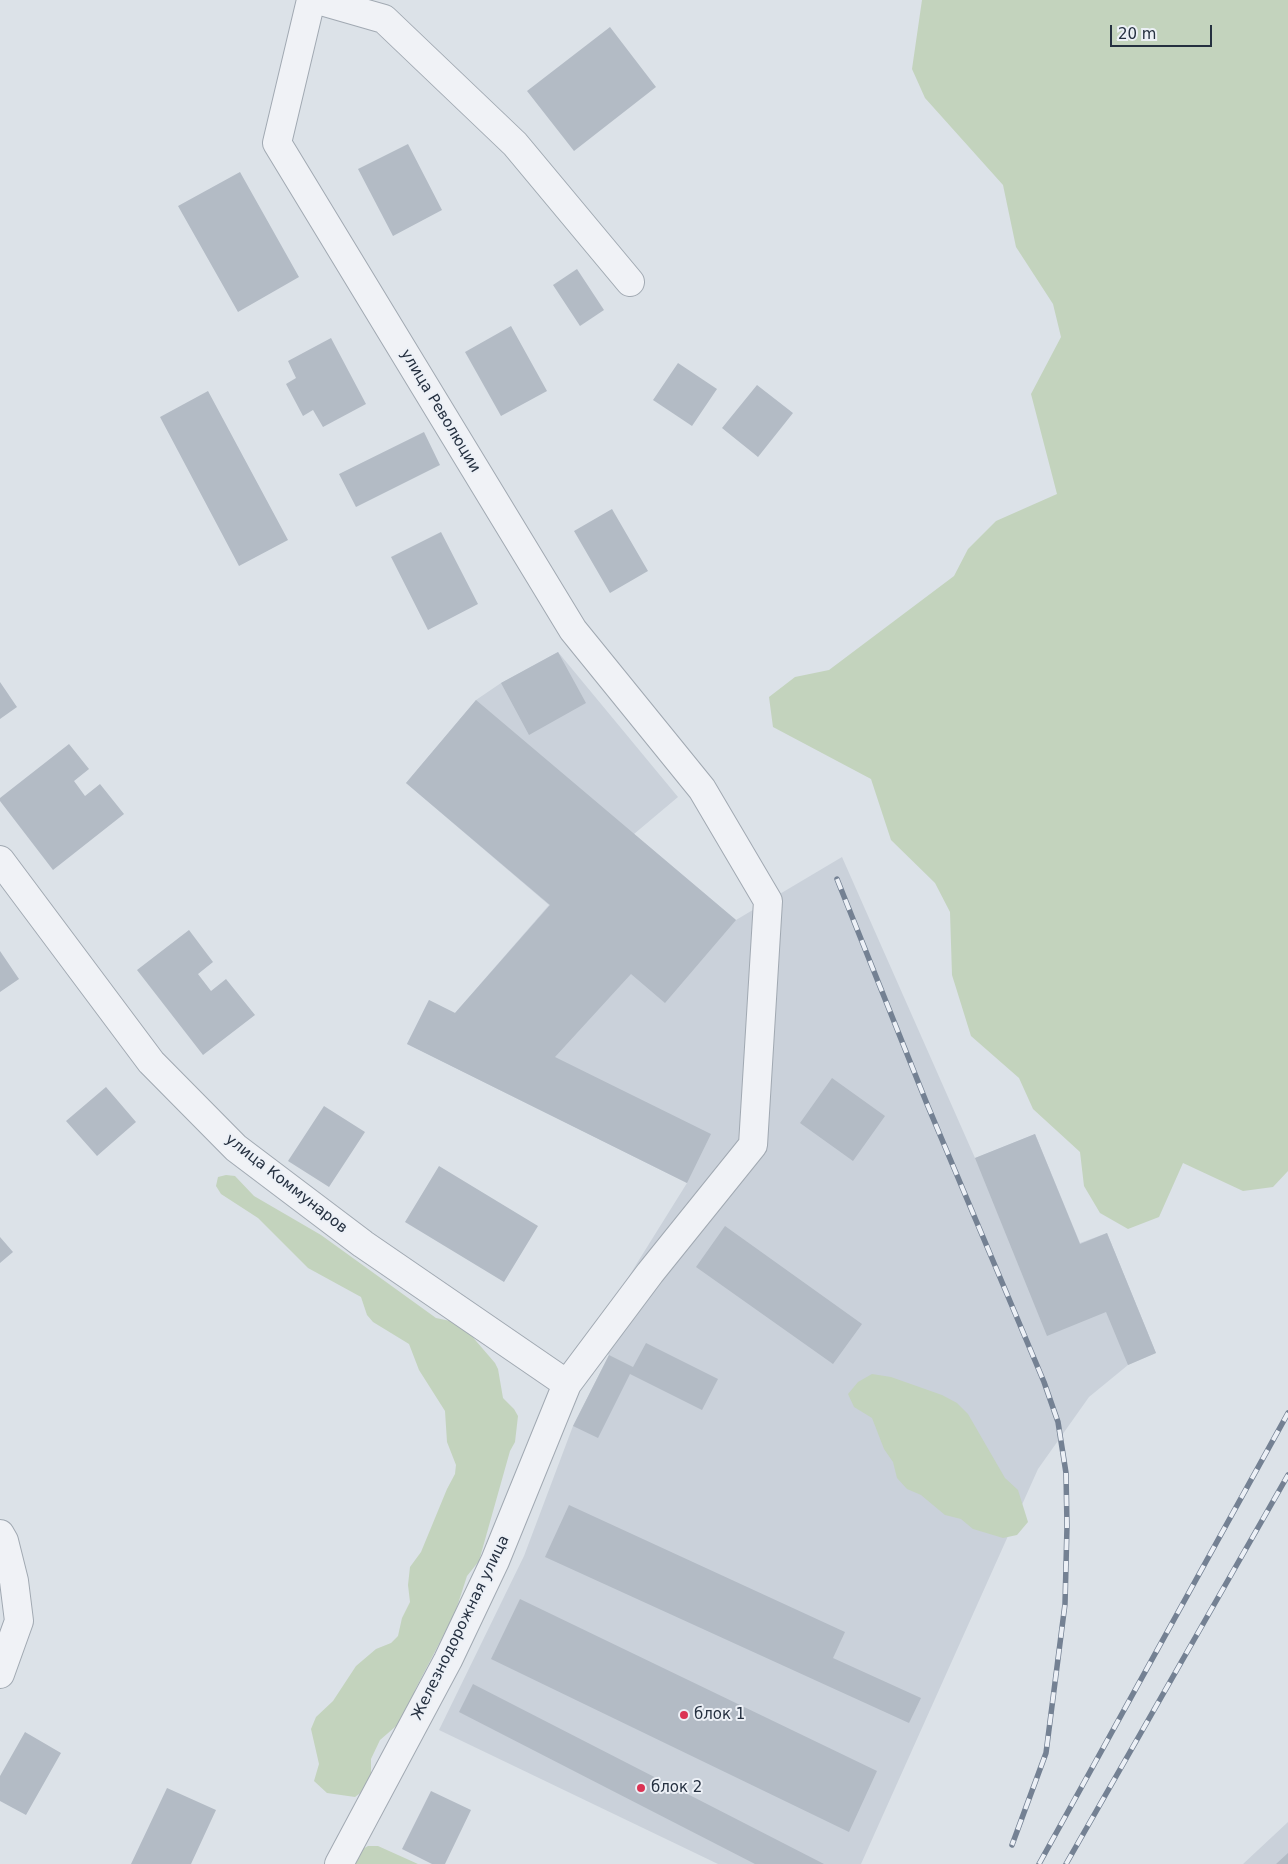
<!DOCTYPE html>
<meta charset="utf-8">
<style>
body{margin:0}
#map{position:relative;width:1288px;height:1864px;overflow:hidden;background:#dce2e8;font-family:"DejaVu Sans",sans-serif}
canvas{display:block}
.scale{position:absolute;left:1110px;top:25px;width:102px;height:22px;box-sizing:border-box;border:2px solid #253040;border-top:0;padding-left:6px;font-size:15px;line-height:18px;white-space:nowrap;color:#253040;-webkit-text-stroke:4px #ecf0f6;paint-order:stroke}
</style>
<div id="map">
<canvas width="1288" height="1864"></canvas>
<div class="scale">20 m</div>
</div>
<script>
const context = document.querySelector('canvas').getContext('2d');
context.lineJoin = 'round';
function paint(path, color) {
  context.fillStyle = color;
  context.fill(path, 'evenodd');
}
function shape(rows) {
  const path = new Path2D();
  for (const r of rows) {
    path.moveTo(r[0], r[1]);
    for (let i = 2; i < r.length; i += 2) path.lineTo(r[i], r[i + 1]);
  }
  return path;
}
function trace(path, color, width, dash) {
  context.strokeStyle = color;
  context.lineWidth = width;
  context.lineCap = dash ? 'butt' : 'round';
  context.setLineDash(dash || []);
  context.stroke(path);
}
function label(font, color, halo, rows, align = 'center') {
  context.font = font + ' "DejaVu Sans",sans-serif';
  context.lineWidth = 4;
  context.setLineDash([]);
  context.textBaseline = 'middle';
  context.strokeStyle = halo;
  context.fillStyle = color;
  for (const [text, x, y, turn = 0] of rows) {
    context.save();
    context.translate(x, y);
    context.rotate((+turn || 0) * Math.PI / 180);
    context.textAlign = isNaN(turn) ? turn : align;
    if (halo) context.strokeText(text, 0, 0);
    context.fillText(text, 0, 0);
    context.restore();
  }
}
const built = shape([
 [558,652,678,797,634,834,736,920,842,857,975,1158,1035,1134,1080,1243,1107,1233,1156,1353,1128,1365,1089,1397,1038,1469,861,1864,718,1864,439,1730,524,1556,573,1426,609,1355,586,1345,687,1183,407,1044,429,1000,455,1013,549,905,406,783,476,700,501,683],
 [1288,1822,1288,1864,1243,1864]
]);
const green = shape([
 [922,0,1288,0,1288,1171,1273,1187,1243,1191,1183,1163,1159,1217,1128,1229,1100,1213,1084,1186,1080,1152,1033,1109,1019,1078,971,1036,952,975,950,912,935,883,891,840,871,779,773,727,769,697,795,677,829,670,954,576,968,549,996,521,1057,494,1031,394,1061,337,1053,304,1016,247,1003,185,925,98,912,69],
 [226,1175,235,1176,254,1196,321,1235,436,1318,455,1322,464,1327,495,1363,498,1369,503,1398,514,1409,518,1416,515,1442,510,1451,479,1561,467,1576,455,1613,415,1690,412,1707,402,1721,380,1740,371,1759,371,1776,363,1791,355,1797,327,1793,314,1781,319,1764,311,1729,316,1717,333,1701,356,1666,376,1649,391,1643,398,1636,402,1618,410,1602,408,1585,410,1567,421,1552,447,1489,455,1474,456,1465,447,1442,445,1411,419,1370,409,1344,373,1322,367,1315,361,1297,308,1268,258,1218,221,1194,216,1186,218,1177],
 [872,1374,891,1377,942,1395,957,1403,968,1414,1005,1478,1018,1490,1028,1522,1017,1535,1003,1538,973,1529,961,1519,945,1515,921,1495,907,1489,897,1478,893,1462,884,1449,872,1418,854,1407,848,1394,858,1382],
 [368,1846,378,1846,418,1864,354,1864,361,1850]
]);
const building = shape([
 [610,27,656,87,574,151,527,91],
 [408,144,442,210,393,236,358,169],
 [240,172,299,277,238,312,178,206],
 [577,269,604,310,580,326,553,285],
 [511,326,547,391,501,416,465,352],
 [331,338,366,404,323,427,313,410,303,416,286,384,296,378,288,361],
 [678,363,717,389,692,426,653,400],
 [757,385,793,413,758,457,722,428],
 [208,391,288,540,239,566,160,417],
 [424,432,440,465,356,507,339,474],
 [612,509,648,571,610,593,574,531],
 [441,532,478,604,428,630,391,557],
 [558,652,586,703,529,735,501,683],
 [0,682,17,707,0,719],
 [476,700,736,920,665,1003,631,974,555,1057,711,1134,687,1183,407,1044,429,1000,455,1013,550,905,406,783],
 [69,744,89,769,74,781,85,796,100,784,124,814,53,870,0,801,0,798],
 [189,930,213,962,198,974,211,991,226,979,255,1015,203,1055,137,970],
 [0,951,19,979,0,992],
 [832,1078,885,1116,853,1161,800,1123],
 [106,1087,136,1122,97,1156,66,1121],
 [324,1106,365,1132,329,1187,288,1161],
 [1035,1134,1080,1244,1107,1233,1156,1353,1128,1365,1106,1312,1047,1336,975,1158],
 [439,1166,538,1226,504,1282,405,1222],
 [725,1226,862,1324,833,1364,696,1267],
 [0,1237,13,1252,0,1263],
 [646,1343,718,1379,702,1410,630,1374,598,1438,573,1426,609,1355,633,1367],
 [569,1505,845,1632,833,1658,921,1698,909,1723,545,1557],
 [520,1599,877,1771,849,1832,491,1659],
 [473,1684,824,1864,755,1864,459,1712],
 [25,1732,61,1753,26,1815,0,1801,0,1776],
 [167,1788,216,1810,191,1864,131,1864],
 [431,1791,471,1810,445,1864,432,1864,402,1849],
 [1288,1853,1288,1864,1276,1864]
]);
const minor = shape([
 [311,0,277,143,573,630,702,789,768,901,753,1145,650,1273,567,1384,495,1561,448,1660,339,1864],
 [318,0,384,19,515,144,630,282],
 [0,860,151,1062,236,1148,363,1244,567,1384],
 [0,1534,4,1541,14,1581,19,1621,0,1674]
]);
const rail = shape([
 [837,879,927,1104,1044,1382,1058,1422,1066,1473,1067,1526,1065,1604,1046,1753,1012,1845],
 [1039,1864,1288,1413],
 [1066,1864,1288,1475]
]);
const markers = [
 [684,1715,5,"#db3354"],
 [641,1788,5,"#db3354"]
];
const streetNames = [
 ["улица Революции",440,411,59],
 ["улица Коммунаров",286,1184,38],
 ["Железнодорожная улица",461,1628,-64]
];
const poiNames = [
 ["блок 1",694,1715],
 ["блок 2",651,1788]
];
paint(built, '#cad1da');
paint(green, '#c3d3bd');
paint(building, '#b3bbc5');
trace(minor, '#a1a9b2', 30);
trace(minor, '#f0f2f6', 28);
trace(rail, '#748193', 5.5);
trace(rail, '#ecf0f6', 4, [11]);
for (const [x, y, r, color] of markers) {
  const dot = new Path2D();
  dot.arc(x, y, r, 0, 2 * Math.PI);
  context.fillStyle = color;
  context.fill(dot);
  trace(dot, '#ecf0f6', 2);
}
label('15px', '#253040', '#ecf0f6', streetNames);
label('15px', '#253040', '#ecf0f6', poiNames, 'left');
</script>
